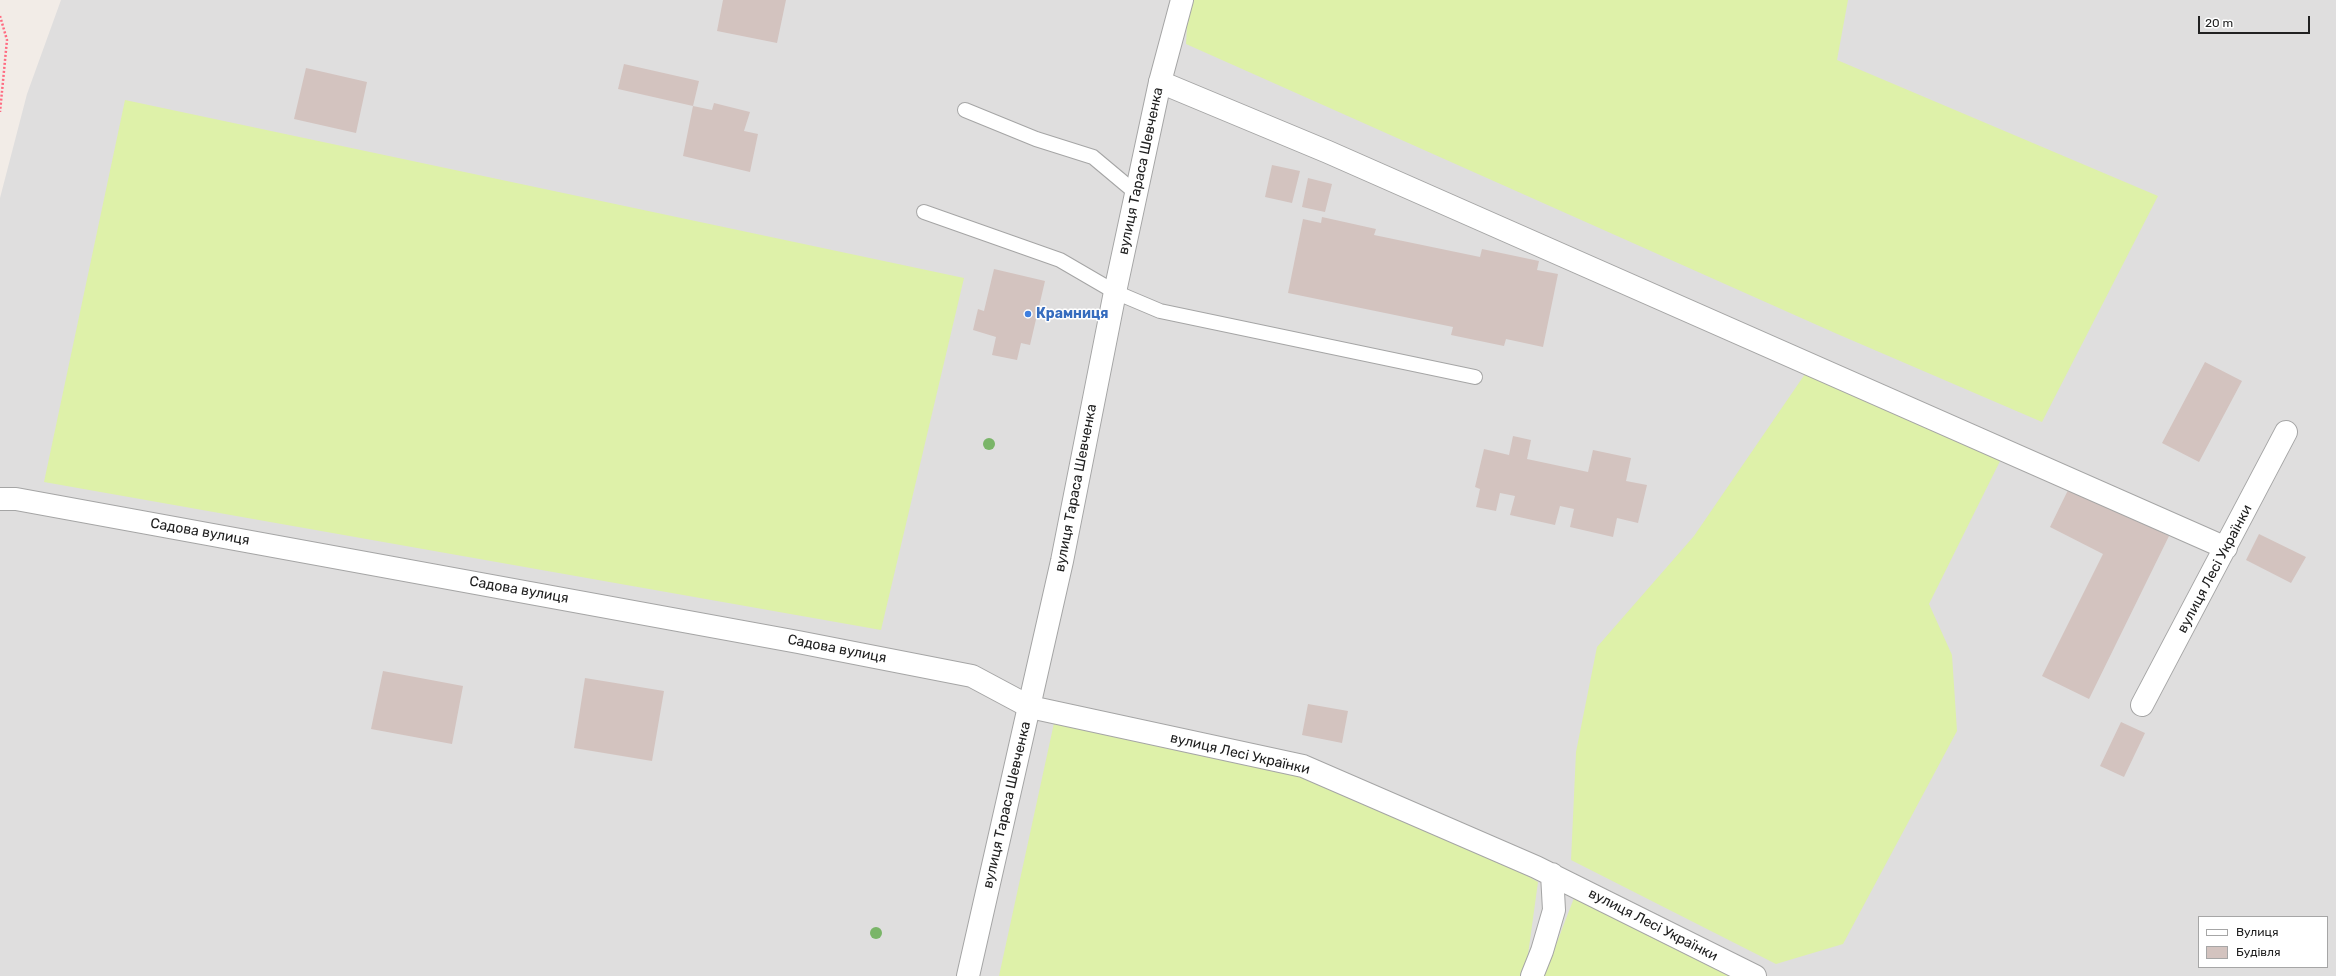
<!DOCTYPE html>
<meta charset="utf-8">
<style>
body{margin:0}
#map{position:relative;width:2336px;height:976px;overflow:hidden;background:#f2ece7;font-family:Rubik,sans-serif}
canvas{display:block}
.legend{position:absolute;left:2198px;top:916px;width:130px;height:52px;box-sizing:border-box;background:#fff;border:1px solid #a6a6a6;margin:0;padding:5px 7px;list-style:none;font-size:12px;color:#212121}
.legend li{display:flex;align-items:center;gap:8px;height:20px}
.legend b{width:20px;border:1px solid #a6a6a6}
.scale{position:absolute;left:2198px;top:16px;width:112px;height:18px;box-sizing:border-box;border:2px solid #212121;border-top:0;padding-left:5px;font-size:12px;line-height:14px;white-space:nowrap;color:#212121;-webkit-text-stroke:3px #fff;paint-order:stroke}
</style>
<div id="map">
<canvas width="2336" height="976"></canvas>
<ul class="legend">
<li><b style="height:5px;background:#fff"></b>Вулиця</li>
<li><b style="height:11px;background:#d3c3bf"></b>Будівля</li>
</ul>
<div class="scale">20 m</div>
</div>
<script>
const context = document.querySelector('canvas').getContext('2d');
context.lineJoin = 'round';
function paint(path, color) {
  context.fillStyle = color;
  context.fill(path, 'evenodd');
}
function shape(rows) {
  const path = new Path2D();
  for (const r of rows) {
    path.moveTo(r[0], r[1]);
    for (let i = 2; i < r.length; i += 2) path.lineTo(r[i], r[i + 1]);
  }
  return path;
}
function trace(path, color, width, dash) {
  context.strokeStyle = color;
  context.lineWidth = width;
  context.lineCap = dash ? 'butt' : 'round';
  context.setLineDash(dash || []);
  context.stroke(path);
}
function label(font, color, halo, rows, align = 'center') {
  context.font = font + ' Rubik,sans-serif';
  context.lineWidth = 3;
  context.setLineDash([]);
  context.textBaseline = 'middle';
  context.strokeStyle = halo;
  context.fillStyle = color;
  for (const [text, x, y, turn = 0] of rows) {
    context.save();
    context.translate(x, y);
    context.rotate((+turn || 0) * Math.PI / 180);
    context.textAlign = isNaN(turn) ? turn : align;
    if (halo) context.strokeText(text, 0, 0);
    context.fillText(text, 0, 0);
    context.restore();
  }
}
const residential = shape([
 [61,0,2336,0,2336,976,0,976,0,198,27,94],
 [2199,917,2327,917,2327,967,2199,967]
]);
const grass = shape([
 [1193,0,1848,0,1837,60,2158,196,2042,422,1835,333,1186,44,1187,25],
 [125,100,964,278,881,630,44,482],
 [1816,358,2009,443,1929,604,1952,655,1957,731,1843,944,1776,964,1571,860,1576,752,1597,647,1694,536],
 [1054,723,1295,774,1477,848,1538,882,1527,962,1520,976,999,976],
 [1574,898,1621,916,1729,976,1544,976]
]);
const building = shape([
 [723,0,786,0,777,43,717,31],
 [624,64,699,81,693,106,618,89],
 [306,68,367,82,356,133,294,119],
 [714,103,750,112,744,131,758,134,750,172,683,156,693,106,712,110],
 [1272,165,1300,171,1292,203,1265,197],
 [1308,178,1332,184,1325,212,1302,207],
 [1322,217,1376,229,1374,235,1480,257,1482,249,1539,261,1537,270,1558,274,1543,347,1506,339,1504,346,1451,335,1453,327,1288,293,1303,219,1321,223],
 [994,269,1045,281,1030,345,1021,343,1017,360,992,355,996,337,973,330,978,309,984,311],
 [2205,362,2242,381,2199,462,2162,443],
 [1513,436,1531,440,1527,459,1588,472,1593,450,1631,458,1626,481,1647,485,1638,523,1617,518,1613,537,1570,527,1574,509,1560,506,1555,525,1510,515,1515,496,1500,493,1496,511,1476,507,1480,489,1475,487,1484,449,1509,455],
 [2070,486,2169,536,2089,699,2042,676,2103,554,2050,527],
 [2259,534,2306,557,2291,583,2246,560],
 [383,671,463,686,452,744,371,729],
 [585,678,664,691,652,761,574,748],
 [1308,704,1348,711,1342,743,1302,735],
 [2121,722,2145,733,2124,777,2100,766]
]);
const path = shape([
 [0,16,7,40,0,112]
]);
const service = shape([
 [965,110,1036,139,1093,157,1136,193],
 [924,212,1060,260,1115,292,1160,311,1475,377]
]);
const minor = shape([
 [1160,82,1328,152,2226,548],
 [0,499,16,499,798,642,972,676,1030,707,1303,766,1536,867,1755,976],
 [2142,705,2286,432],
 [1532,976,1542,951,1554,910,1552,874]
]);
const tertiary = shape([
 [968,976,1062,561,1115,292,1160,82,1182,0]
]);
const trees = [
 [989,444],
 [876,933]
];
const markers = [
 [1028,314,4,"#3f7fe0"]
];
const streetNames = [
 ["вулиця Тараса Шевченка",1141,171,-78],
 ["вулиця Тараса Шевченка",1076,488,-79],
 ["Садова вулиця",200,532,10],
 ["вулиця Лесі Українки",2215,569,-62],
 ["Садова вулиця",519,590,10],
 ["Садова вулиця",837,649,11],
 ["вулиця Лесі Українки",1240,754,13],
 ["вулиця Тараса Шевченка",1007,805,-77],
 ["вулиця Лесі Українки",1653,925,27]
];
const shopNames = [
 ["Крамниця",1036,314]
];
paint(residential, '#dfdede');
paint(grass, '#def1a9');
paint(building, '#d3c3bf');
trace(service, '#a5a5a5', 16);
trace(minor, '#a5a5a5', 24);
trace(tertiary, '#a5a5a5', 24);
trace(path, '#ff6b81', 2.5, [2, 2]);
trace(service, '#fff', 14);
trace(minor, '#fff', 22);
trace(tertiary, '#fff', 22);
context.fillStyle = '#7ab568';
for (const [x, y] of trees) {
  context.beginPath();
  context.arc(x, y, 6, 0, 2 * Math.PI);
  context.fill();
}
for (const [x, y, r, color] of markers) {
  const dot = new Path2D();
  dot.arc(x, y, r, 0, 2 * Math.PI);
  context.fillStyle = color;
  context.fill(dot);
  trace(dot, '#fff', 1.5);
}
label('14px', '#212121', '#fff', streetNames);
label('bold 14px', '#366cbe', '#fff', shopNames, 'left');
</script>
